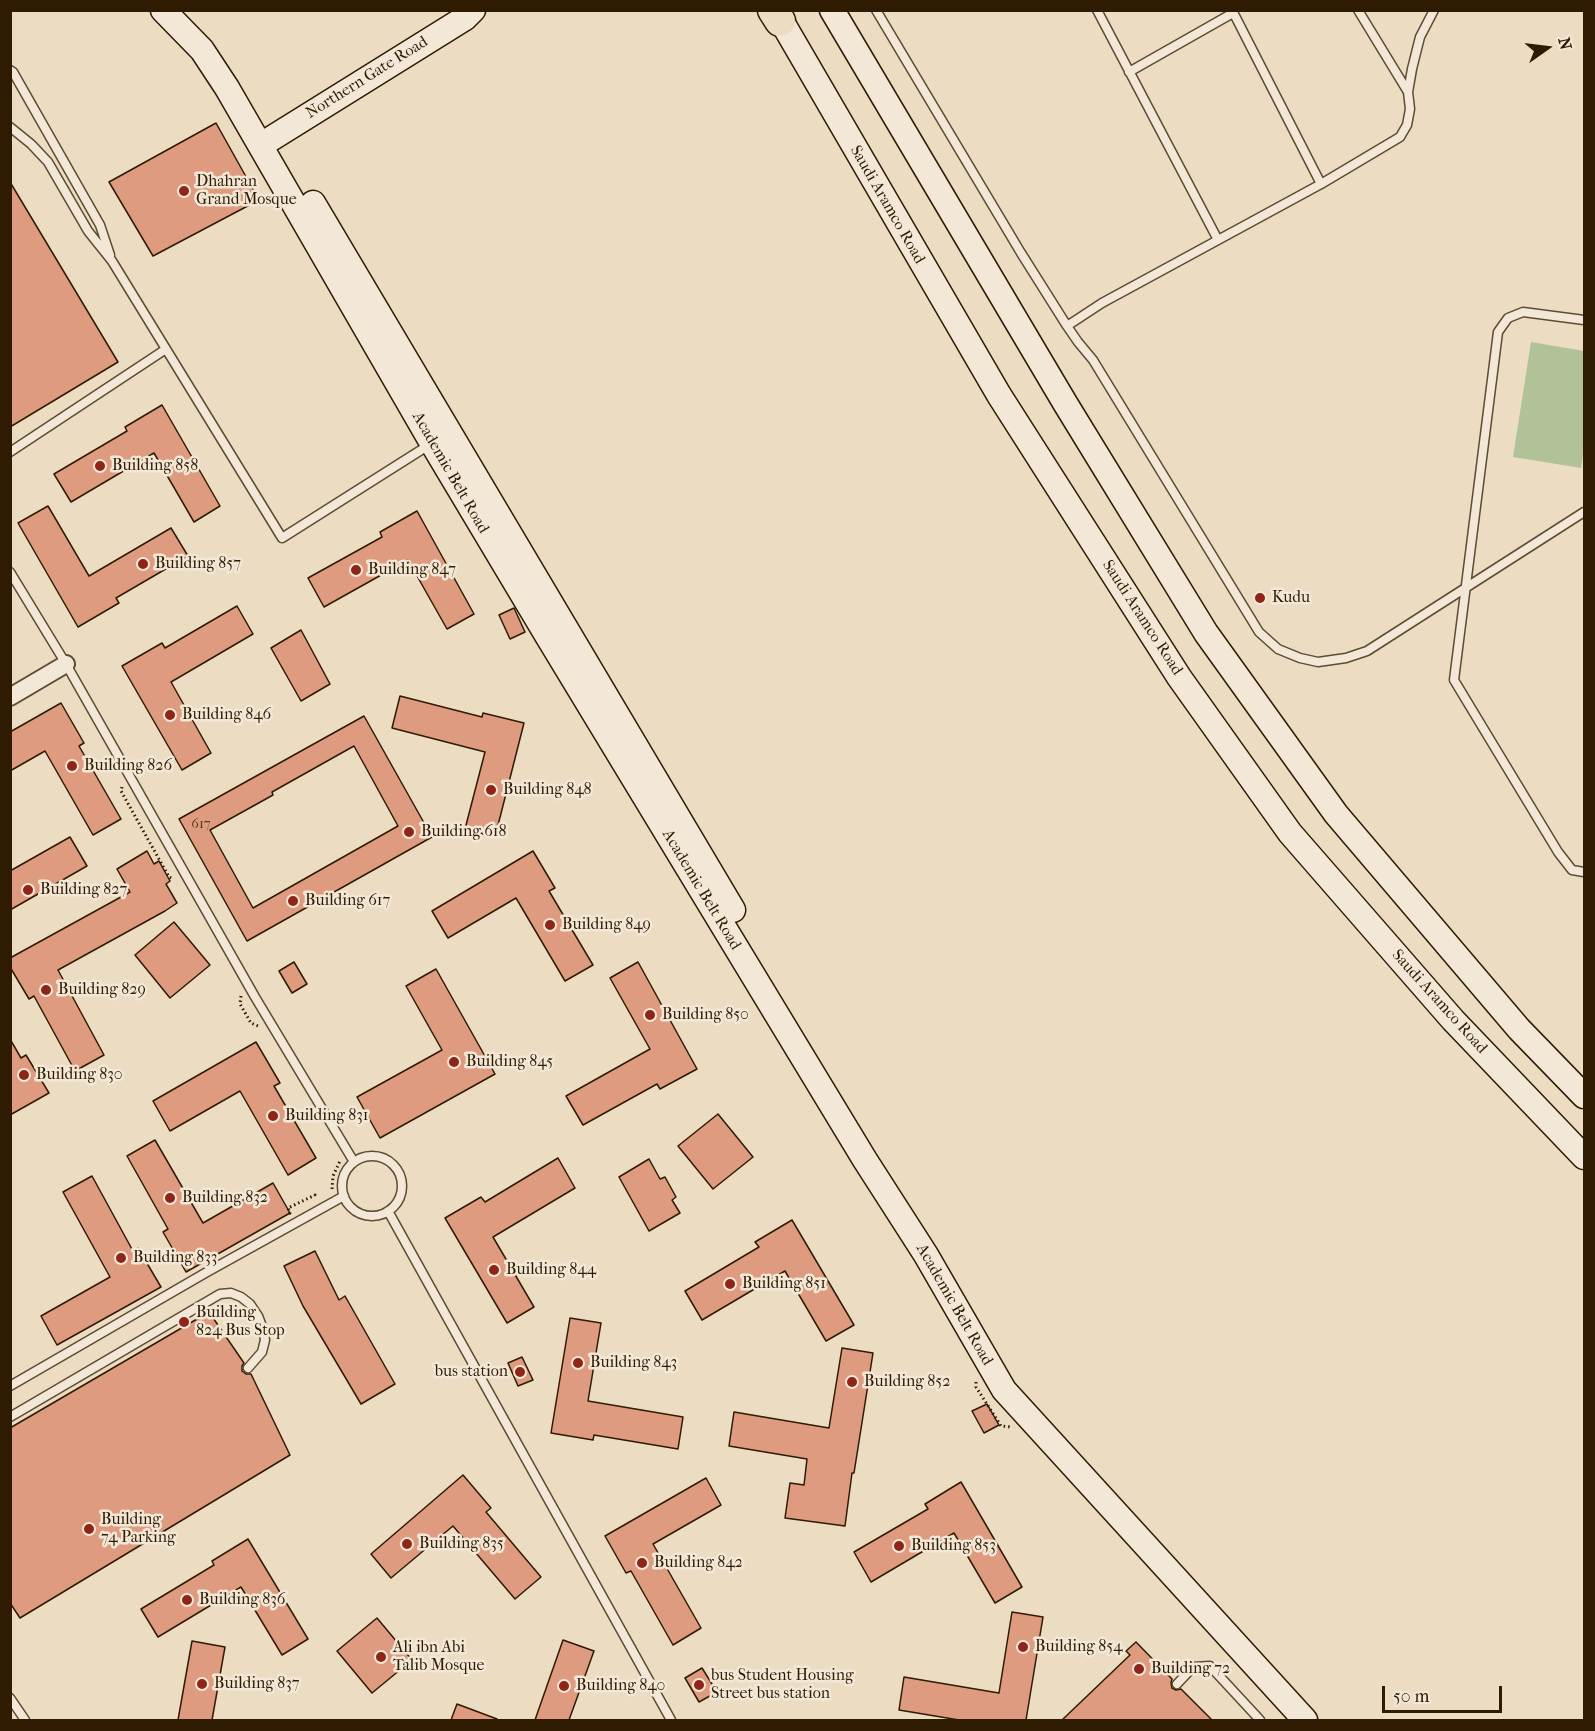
<!DOCTYPE html>
<style>
body{margin:0}
#map{position:relative;width:1595px;height:1731px;overflow:hidden;background:#ecdcc2;font-family:"IM FELL French Canon",serif}
canvas{display:block}
.frame{position:absolute;inset:0;border:12px solid #2e1b01;pointer-events:none}
.north{position:absolute;left:1517px;top:18px;width:60px;height:60px;-webkit-text-stroke:4px #f3e8d7;paint-order:stroke;rotate:76deg;font-size:16px;font-weight:700;line-height:24px;text-align:center;color:#2e1b01}
.north::after{content:'';display:block;margin:auto;width:21px;height:27px;background:#2e1b01;clip-path:polygon(50% 0,100% 100%,50% 72%,0 100%)}
.scale{position:absolute;left:1382px;top:1686px;width:120px;height:27px;box-sizing:border-box;border:3px solid #2e1b01;border-top:0;padding-left:8px;font-size:18px;line-height:21px;white-space:nowrap;color:#2e1b01;-webkit-text-stroke:4px #f3e8d7;paint-order:stroke}
</style>
<div id="map">
<canvas width="1595" height="1731"></canvas>
<div class="frame"></div>
<div class="north">N</div>
<div class="scale">50 m</div>
</div>
<script>
const context = document.querySelector('canvas').getContext('2d');
context.lineJoin = 'round';
function paint(path, color) {
  context.fillStyle = color;
  context.fill(path, 'evenodd');
}
function shape(rows) {
  const path = new Path2D();
  for (const r of rows) {
    if (r.length === 3) {
      path.moveTo(r[0] + r[2], r[1]);
      path.arc(r[0], r[1], r[2], 0, 2 * Math.PI);
      continue;
    }
    path.moveTo(r[0], r[1]);
    for (let i = 2; i < r.length; i += 2) path.lineTo(r[i], r[i + 1]);
  }
  return path;
}
function trace(path, color, width, dash) {
  context.strokeStyle = color;
  context.lineWidth = width;
  context.lineCap = dash ? 'butt' : 'round';
  context.setLineDash(dash || []);
  context.stroke(path);
}
function label(font, color, halo, rows, align = 'center') {
  context.font = font + ' "IM FELL French Canon",serif';
  context.lineWidth = 5;
  context.setLineDash([]);
  context.textBaseline = 'middle';
  context.strokeStyle = halo;
  context.fillStyle = color;
  for (const [text, x, y, turn = 0] of rows) {
    context.save();
    context.translate(x, y);
    context.rotate((+turn || 0) * Math.PI / 180);
    context.textAlign = isNaN(turn) ? turn : align;
    if (halo) context.strokeText(text, 0, 0);
    context.fillText(text, 0, 0);
    context.restore();
  }
}
const green = shape([
 [1531,342,1584,351,1584,448,1581,468,1513,457]
]);
const building = shape([
 [216,123,259,200,153,256,109,182,216,123],
 [10,182,118,362,10,427,10,182],
 [162,405,220,506,194,522,154,453,71,502,54,474,127,431,125,427,162,405],
 [48,506,89,576,171,528,188,556,116,598,119,603,78,627,18,523,48,506],
 [417,511,474,614,447,629,408,560,324,607,308,578,382,537,380,532,417,511],
 [237,606,253,634,171,682,211,753,182,770,122,666,162,643,165,648,237,606],
 [514,608,525,632,510,639,499,615,514,608],
 [301,630,330,684,301,701,271,648,301,630],
 [400,696,482,717,483,713,524,723,495,837,465,829,485,752,392,728,400,696],
 [61,703,84,743,79,746,121,819,93,835,45,751,10,771,10,732,61,703],
 [364,716,432,837,247,941,179,819,364,716],
 [354,746,398,826,253,908,210,830,273,795,272,792,354,746],
 [70,837,87,866,10,910,10,871,70,837],
 [147,851,154,864,159,861,170,881,166,884,177,903,165,911,58,970,104,1055,75,1071,34,996,29,999,10,967,10,958,130,892,117,869,147,851],
 [533,851,555,888,549,891,593,965,565,981,516,898,448,938,432,911,533,851],
 [174,922,210,965,170,998,135,955,174,922],
 [294,962,307,984,292,993,279,971,294,962],
 [638,962,697,1069,660,1089,657,1084,583,1125,566,1096,650,1049,610,978,638,962],
 [436,969,495,1074,380,1138,357,1097,442,1050,406,986,436,969],
 [10,1039,21,1058,26,1055,49,1093,10,1115,10,1039],
 [256,1042,280,1083,274,1086,316,1158,288,1175,240,1091,170,1131,153,1101,256,1042],
 [718,1114,753,1157,713,1189,678,1146,718,1114],
 [155,1140,203,1223,273,1183,290,1213,186,1272,163,1232,168,1229,127,1156,155,1140],
 [558,1158,575,1188,493,1237,534,1307,507,1323,445,1218,481,1197,485,1202,558,1158],
 [649,1159,660,1179,665,1177,676,1197,672,1200,680,1213,649,1231,619,1177,649,1159],
 [92,1176,133,1251,138,1248,161,1287,57,1345,41,1316,110,1277,63,1192,92,1176],
 [792,1220,854,1325,826,1341,785,1271,702,1320,685,1291,759,1247,755,1242,792,1220],
 [315,1251,339,1300,345,1296,395,1384,361,1404,303,1306,284,1266,315,1251],
 [209,1312,244,1363,242,1366,242,1371,246,1374,251,1374,290,1455,20,1618,10,1603,10,1428,209,1312],
 [570,1318,601,1323,588,1401,683,1417,678,1449,594,1435,593,1440,551,1433,570,1318],
 [842,1348,873,1353,854,1473,852,1473,845,1526,785,1518,790,1483,804,1485,807,1459,729,1446,734,1412,829,1428,842,1348],
 [522,1357,533,1380,518,1386,508,1363,522,1357],
 [987,1404,999,1425,984,1433,972,1411,987,1404],
 [463,1475,491,1508,486,1512,541,1577,515,1599,453,1526,391,1578,371,1554,463,1475],
 [706,1478,721,1505,653,1544,701,1628,673,1645,631,1571,626,1573,605,1536,706,1478],
 [961,1482,1022,1587,995,1603,954,1533,871,1582,854,1552,928,1509,925,1504,961,1482],
 [248,1539,308,1639,282,1655,241,1587,158,1637,141,1609,214,1565,212,1561,248,1539],
 [1012,1612,1043,1617,1026,1720,959,1720,899,1710,904,1677,999,1693,1012,1612],
 [377,1618,412,1660,372,1693,337,1651,377,1618],
 [563,1640,594,1651,569,1720,535,1720,563,1640],
 [192,1641,225,1647,212,1720,178,1720,192,1641],
 [1136,1642,1172,1679,1171,1683,1172,1688,1176,1690,1181,1689,1212,1720,1062,1720,1130,1655,1126,1651,1136,1642],
 [702,1668,717,1692,699,1702,685,1678,702,1668],
 [457,1704,497,1719,496,1720,451,1720,457,1704]
]);
const path = shape([
 [122,787,121,791,169,877,174,879],
 [241,996,240,1004,251,1023,258,1026],
 [332,1189,333,1176,340,1161],
 [289,1214,290,1213,288,1208,315,1195,316,1198],
 [976,1382,976,1387,1001,1426,1012,1427]
]);
const lane = shape([
 [876,10,1021,253,1067,326],
 [1097,10,1218,240],
 [1232,10,1321,184],
 [1358,10,1408,92],
 [1434,10,1420,37,1412,69,1408,92,1410,109,1407,125,1400,137,1321,184,1102,303,1067,326,1078,342,1093,360,1259,632,1278,649,1300,658,1318,662,1346,658,1367,651,1584,512],
 [10,70,13,72,100,225,110,255],
 [1129,72,1233,13],
 [10,127,31,144,48,162,88,231,112,261,282,538,429,445],
 [1584,320,1523,312,1508,318,1498,332,1454,680,1558,852,1572,870,1584,872],
 [10,452,166,349],
 [10,572,66,664,255,997,354,1162],
 [372,1186,30],
 [388,1211,671,1720],
 [10,1386,207,1272,344,1196],
 [10,1417,220,1294,231,1293,241,1297,250,1304,258,1316,263,1329,265,1340,262,1352,248,1368],
 [1177,1684,1193,1667,1210,1666,1260,1720],
 [10,1698,25,1720]
]);
const street = shape([
 [10,697,66,664]
]);
const secondary = shape([
 [163,10,202,50,227,88,432,443,548,637,865,1160,926,1255,1004,1390,1305,1720],
 [775,10,999,395,1179,677,1290,833,1453,1020,1584,1157],
 [832,10,1065,403,1206,633,1336,814,1519,1029,1584,1096],
 [261,145,465,18,473,10],
 [313,203,733,910]
]);
const highway = shape([
 [773,10,780,21]
]);
const markers = [
 [184,191,6,"#8f2418"],
 [100,466,6,"#8f2418"],
 [143,564,6,"#8f2418"],
 [356,570,6,"#8f2418"],
 [1260,598,6,"#8f2418"],
 [170,715,6,"#8f2418"],
 [72,766,6,"#8f2418"],
 [491,790,6,"#8f2418"],
 [409,832,6,"#8f2418"],
 [28,890,6,"#8f2418"],
 [293,901,6,"#8f2418"],
 [550,925,6,"#8f2418"],
 [46,990,6,"#8f2418"],
 [650,1015,6,"#8f2418"],
 [454,1062,6,"#8f2418"],
 [24,1075,6,"#8f2418"],
 [273,1116,6,"#8f2418"],
 [170,1198,6,"#8f2418"],
 [121,1258,6,"#8f2418"],
 [494,1270,6,"#8f2418"],
 [730,1284,6,"#8f2418"],
 [184,1322,6,"#8f2418"],
 [578,1363,6,"#8f2418"],
 [520,1372,6,"#8f2418"],
 [852,1382,6,"#8f2418"],
 [89,1529,6,"#8f2418"],
 [407,1544,6,"#8f2418"],
 [899,1546,6,"#8f2418"],
 [642,1563,6,"#8f2418"],
 [187,1600,6,"#8f2418"],
 [1023,1647,6,"#8f2418"],
 [381,1657,6,"#8f2418"],
 [1139,1669,6,"#8f2418"],
 [202,1684,6,"#8f2418"],
 [699,1685,6,"#8f2418"],
 [564,1686,6,"#8f2418"]
];
const numberNames = [
 ["617",201,825]
];
const streetNames = [
 ["Northern Gate Road",367,78,-32],
 ["Saudi Aramco Road",887,205,60],
 ["Academic Belt Road",450,473,60],
 ["Saudi Aramco Road",1142,618,57],
 ["Academic Belt Road",701,890,59],
 ["Saudi Aramco Road",1439,1002,48],
 ["Academic Belt Road",954,1305,60]
];
const poiNames = [
 ["Dhahran",196,182],
 ["Grand Mosque",196,200],
 ["Building 858",112,466],
 ["Building 857",155,564],
 ["Building 847",368,570],
 ["Kudu",1272,598],
 ["Building 846",182,715],
 ["Building 826",84,766],
 ["Building 848",503,790],
 ["Building 618",421,832],
 ["Building 827",40,890],
 ["Building 617",305,901],
 ["Building 849",562,925],
 ["Building 829",58,990],
 ["Building 850",662,1015],
 ["Building 845",466,1062],
 ["Building 830",36,1075],
 ["Building 831",285,1116],
 ["Building 832",182,1198],
 ["Building 833",133,1258],
 ["Building 844",506,1270],
 ["Building 851",742,1284],
 ["Building",196,1313],
 ["824 Bus Stop",196,1331],
 ["Building 843",590,1363],
 ["bus station",508,1372,"right"],
 ["Building 852",864,1382],
 ["Building",101,1520],
 ["74 Parking",101,1538],
 ["Building 835",419,1544],
 ["Building 853",911,1546],
 ["Building 842",654,1563],
 ["Building 836",199,1600],
 ["Building 854",1035,1647],
 ["Ali ibn Abi",393,1648],
 ["Talib Mosque",393,1666],
 ["Building 72",1151,1669],
 ["bus Student Housing",711,1676],
 ["Street bus station",711,1694],
 ["Building 837",214,1684],
 ["Building 840",576,1686]
];
paint(green, '#b2c298');
paint(building, '#de9b7f');
trace(building, '#2e1b01', 1.5);
trace(lane, '#5e4b31', 11);
trace(street, '#5e4b31', 20);
trace(secondary, '#2e1b01', 27);
trace(highway, '#2e1b01', 33);
trace(path, '#2e1b01', 3, [1.5, 3]);
trace(lane, '#f3e8d7', 8);
trace(street, '#f3e8d7', 16);
trace(secondary, '#f3e8d7', 24);
trace(highway, '#ecdcc2', 30);
for (const [x, y, r, color] of markers) {
  const dot = new Path2D();
  dot.arc(x, y, r, 0, 2 * Math.PI);
  context.fillStyle = color;
  context.fill(dot);
  trace(dot, '#f3e8d7', 2);
}
label('14px', '#5a3b20', null, numberNames);
label('16px', '#2e1b01', '#f3e8d7', streetNames);
label('16px', '#2e1b01', '#f3e8d7', poiNames, 'left');
</script>
